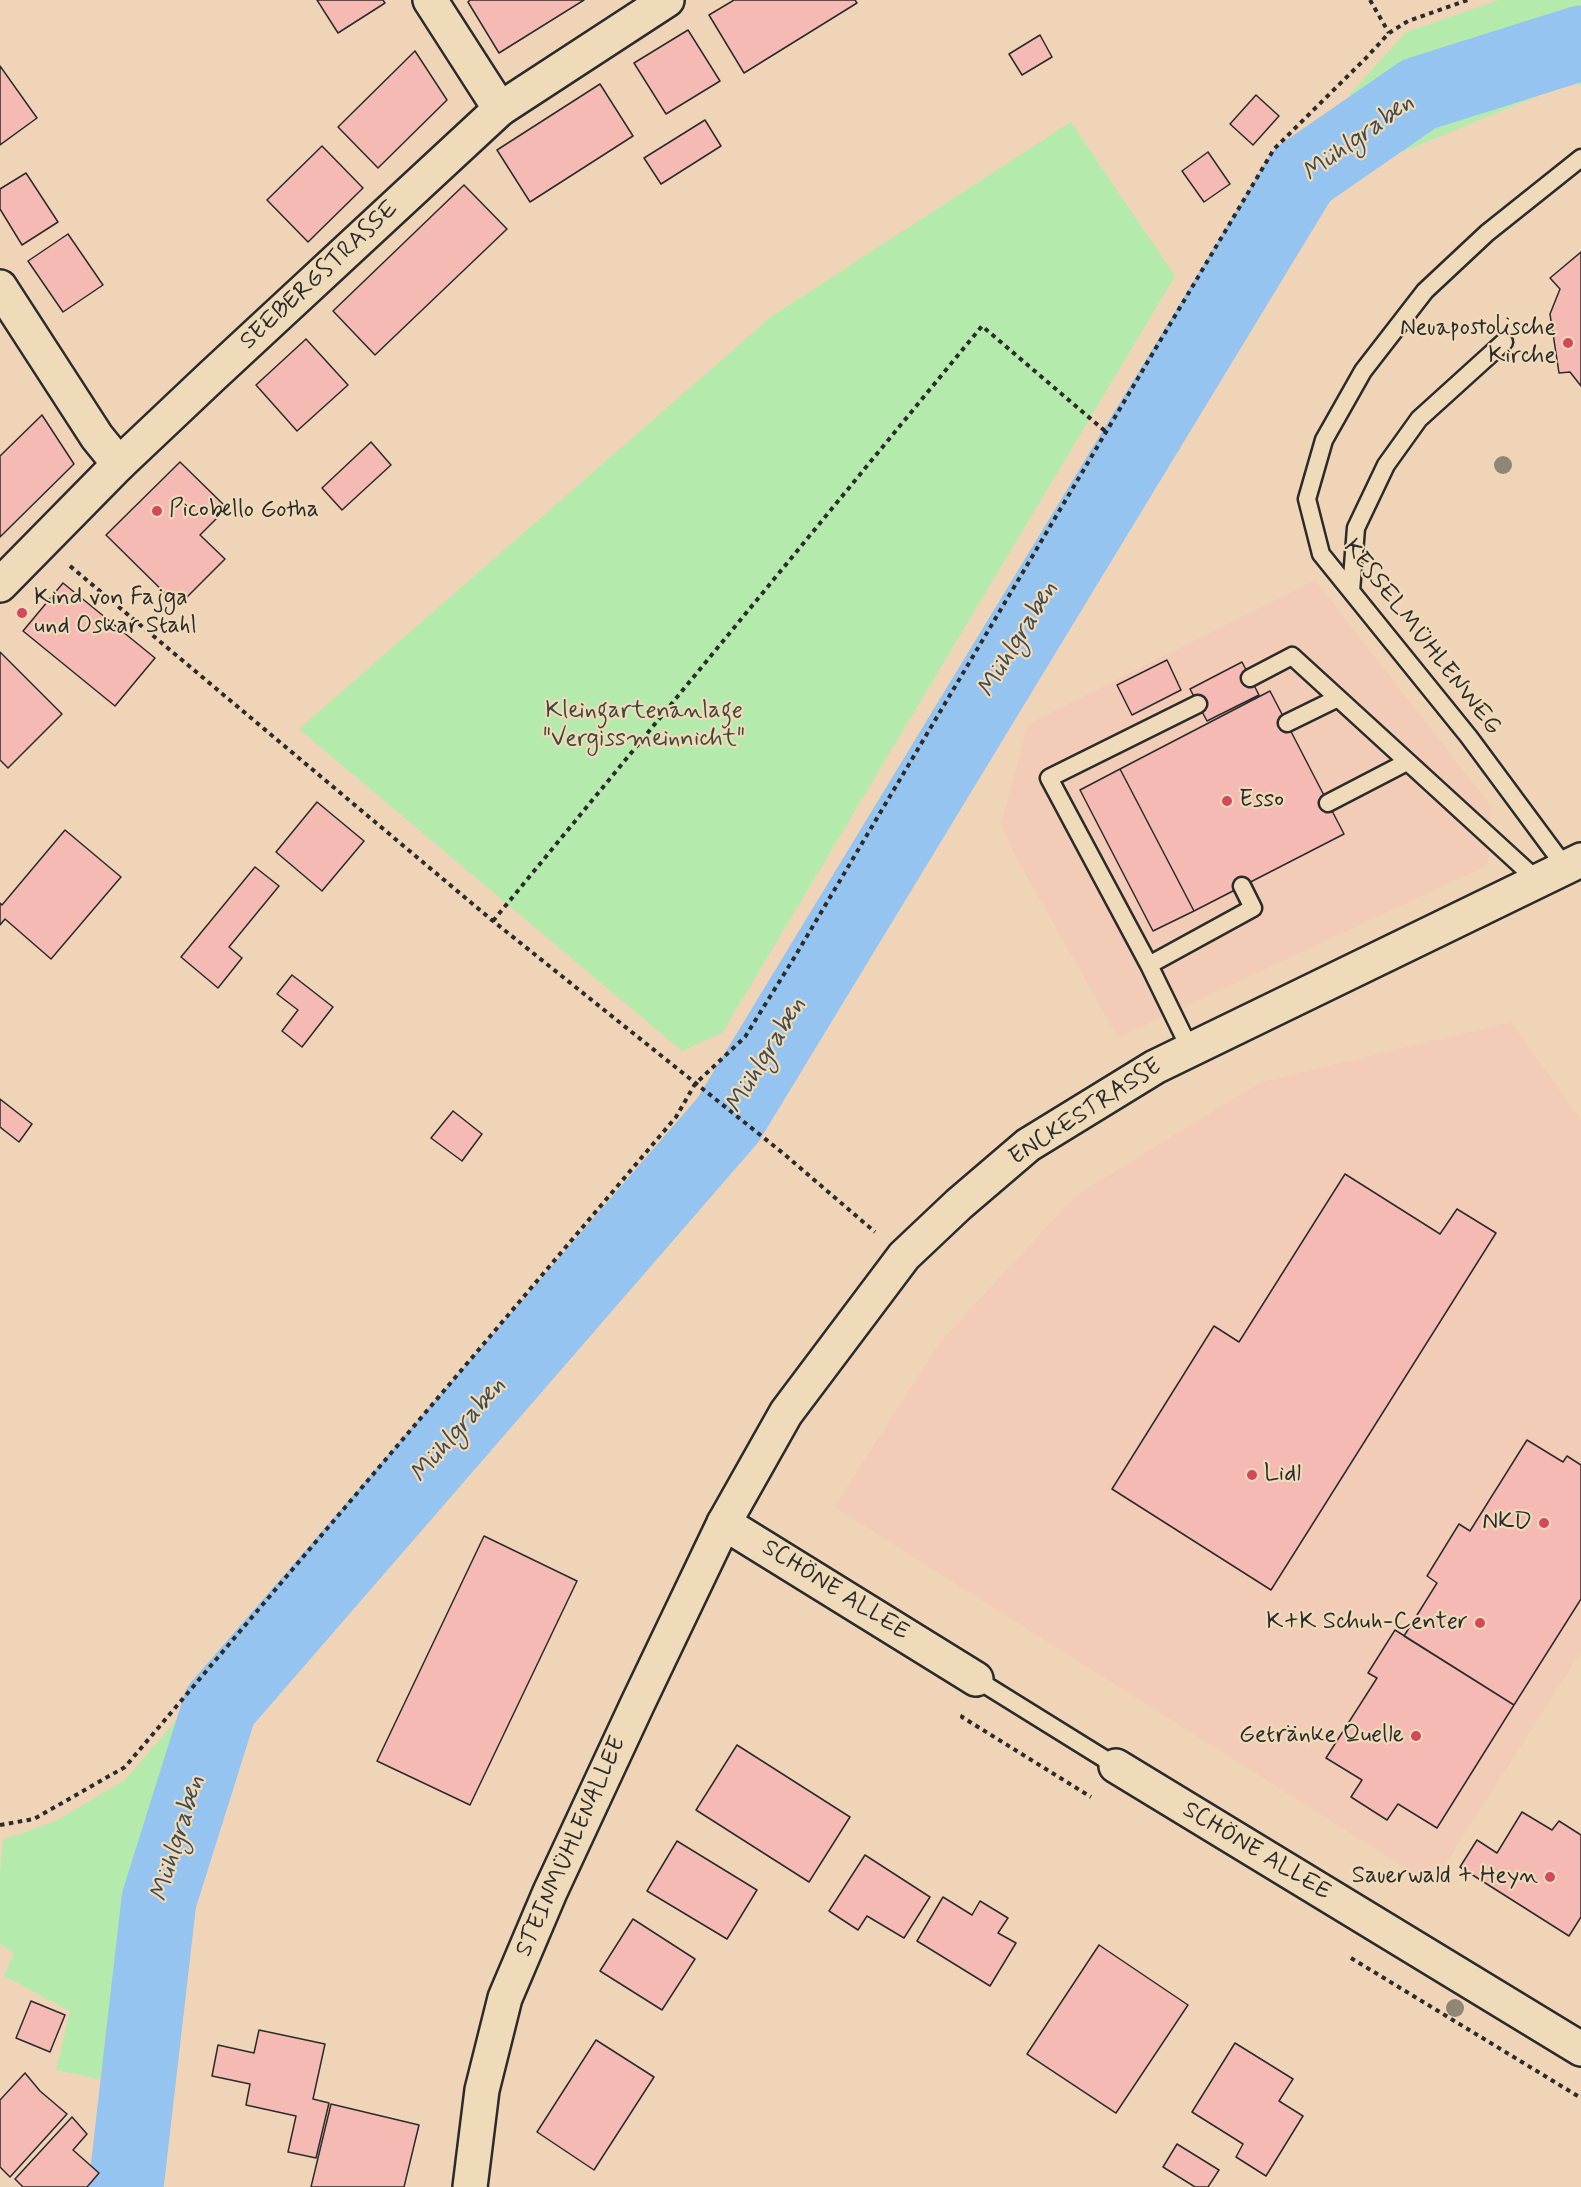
<!DOCTYPE html>
<meta charset="utf-8">
<style>
body{margin:0}
canvas{display:block;background:#f0d4b8}
</style>
<canvas width="1581" height="2187"></canvas>
<script>
const context = document.querySelector('canvas').getContext('2d');
context.lineJoin = 'round';
function paint(path, color) {
  context.fillStyle = color;
  context.fill(path, 'evenodd');
}
function shape(rows) {
  const path = new Path2D();
  for (const r of rows) {
    path.moveTo(r[0], r[1]);
    for (let i = 2; i < r.length; i += 2) path.lineTo(r[i], r[i + 1]);
  }
  return path;
}
function trace(path, color, width, dash) {
  context.strokeStyle = color;
  context.lineWidth = width;
  context.lineCap = dash ? 'butt' : 'round';
  context.setLineDash(dash || []);
  context.stroke(path);
}
function label(font, color, halo, rows, align = 'center') {
  context.font = font + ' Mynerve,sans-serif';
  context.lineWidth = 4.5;
  context.setLineDash([]);
  context.textBaseline = 'middle';
  context.strokeStyle = halo;
  context.fillStyle = color;
  for (const [text, x, y, turn = 0] of rows) {
    context.save();
    context.translate(x, y);
    context.rotate((+turn || 0) * Math.PI / 180);
    context.textAlign = isNaN(turn) ? turn : align;
    if (halo) context.strokeText(text, 0, 0);
    context.fillText(text, 0, 0);
    context.restore();
  }
}
const built = shape([
 [1315,580,1491,806,1488,865,1118,1038,1013,852,1001,823,1028,724],
 [1511,1022,1581,1120,1581,1652,1432,1885,834,1507,940,1342,1076,1195,1261,1082]
]);
const green = shape([
 [1499,0,1581,0,1581,87,1574,81,1402,152,1349,95,1406,32],
 [1071,122,1175,276,722,1033,682,1051,299,729,772,316],
 [287,1623,217,1701,159,1900,132,2086,56,2070,70,2011,4,1976,14,1953,0,1944,0,1872,3,1840,56,1821,125,1780,202,1690,275,1629]
]);
const river = shape([
 [126,2187,159,1900,220,1706,728,1120,1302,175,1419,94,1581,43]
]);
const building = shape([
 [317,0,383,0,385,3,338,33,317,0],
 [470,0,584,0,499,53,468,2,470,0],
 [734,0,855,0,857,3,744,73,709,15,734,0],
 [688,30,720,81,666,114,634,63,688,30],
 [1040,35,1052,57,1022,75,1009,54,1040,35],
 [415,51,447,100,378,168,338,127,415,51],
 [0,66,37,118,0,145,0,66],
 [600,84,633,136,530,202,497,150,600,84],
 [1256,95,1279,116,1253,145,1230,124,1256,95],
 [705,120,721,146,661,184,644,158,705,120],
 [322,146,363,188,308,242,267,200,322,146],
 [1208,152,1230,184,1204,202,1182,171,1208,152],
 [26,173,58,222,22,245,0,209,0,189,26,173],
 [464,185,507,229,375,355,333,311,464,185],
 [68,234,103,285,63,312,28,261,68,234],
 [1581,252,1581,386,1570,372,1559,373,1550,314,1560,289,1550,278,1581,252],
 [306,339,348,385,297,431,256,385,306,339],
 [42,415,74,464,0,537,0,456,42,415],
 [371,442,391,465,342,510,322,488,371,442],
 [180,462,227,508,200,535,225,559,178,606,106,535,180,462],
 [63,583,155,658,115,706,23,631,63,583],
 [0,652,62,714,8,768,0,760,0,652],
 [1167,660,1181,690,1132,715,1117,685,1167,660],
 [1242,662,1259,695,1207,721,1190,689,1242,662],
 [1270,691,1344,834,1194,911,1120,769,1270,691],
 [1120,769,1194,911,1153,931,1080,790,1120,769],
 [317,802,364,841,322,891,276,852,317,802],
 [65,830,121,877,51,959,5,919,0,925,0,903,2,905,65,830],
 [255,867,279,886,229,947,242,958,218,988,181,957,255,867],
 [292,975,333,1007,302,1047,282,1031,298,1010,277,994,292,975],
 [0,1099,32,1124,19,1142,0,1127,0,1099],
 [453,1111,482,1134,462,1161,431,1138,453,1111],
 [1345,1174,1440,1234,1457,1209,1496,1233,1271,1590,1112,1489,1214,1326,1239,1342,1345,1174],
 [1527,1440,1563,1462,1567,1456,1581,1465,1581,1599,1514,1705,1404,1636,1437,1583,1427,1576,1459,1524,1470,1531,1527,1440],
 [484,1536,577,1581,470,1805,377,1761,484,1536],
 [1395,1630,1514,1705,1437,1828,1398,1804,1387,1820,1351,1797,1362,1780,1326,1758,1377,1678,1368,1673,1395,1630],
 [737,1745,850,1817,809,1882,696,1810,737,1745],
 [1522,1812,1552,1830,1559,1821,1581,1835,1581,1917,1569,1936,1460,1867,1477,1840,1497,1853,1522,1812],
 [677,1841,757,1890,727,1939,647,1891,677,1841],
 [865,1855,930,1897,904,1938,867,1916,858,1930,829,1911,865,1855],
 [943,1897,972,1915,980,1901,1008,1918,998,1933,1016,1943,990,1986,917,1941,943,1897],
 [633,1919,695,1959,662,2010,600,1971,633,1919],
 [1099,1945,1188,2005,1116,2113,1027,2054,1099,1945],
 [31,2001,65,2015,50,2052,16,2038,31,2001],
 [259,2030,325,2044,313,2099,329,2103,316,2158,288,2152,296,2116,246,2105,250,2084,212,2076,218,2045,254,2053,259,2030],
 [596,2040,654,2077,594,2170,537,2132,596,2040],
 [1235,2043,1293,2079,1279,2101,1303,2116,1266,2176,1236,2157,1243,2144,1192,2112,1235,2043],
 [25,2073,40,2091,67,2114,10,2177,0,2167,0,2100,25,2073],
 [331,2104,419,2125,404,2187,311,2187,331,2104],
 [72,2117,87,2134,73,2150,99,2173,87,2187,23,2187,15,2179,72,2117],
 [1177,2144,1219,2170,1208,2187,1195,2187,1163,2167,1177,2144]
]);
const path = shape([
 [1370,0,1389,33],
 [70,566,493,921,784,1154,875,1232],
 [493,921,982,326,1105,431],
 [963,1715,962,1717,1091,1797],
 [0,1825,34,1819,125,1767,676,1117,695,1084,745,1037,794,958,1274,149,1365,59,1389,33,1408,21,1468,0],
 [1351,1958,1581,2098]
]);
const lane = shape([
 [1351,591,1356,528,1386,465,1419,419,1504,342],
 [1250,678,1292,656,1338,698],
 [1287,723,1338,698,1538,881],
 [1328,803,1407,762],
 [1566,868,1469,737,1321,554,1307,499,1324,440,1363,371,1425,291,1487,233,1581,158],
 [1149,965,1253,908,1242,886],
 [1190,1049,1149,965,1049,778,1198,704],
 [976,1679,1116,1766]
]);
const street = shape([
 [430,0,500,109],
 [0,287,97,437,119,464],
 [724,1523,976,1679],
 [1116,1766,1581,2049]
]);
const secondary = shape([
 [470,2187,482,2090,505,1998,550,1892,637,1705,724,1523,786,1413,904,1256,959,1204,1028,1145,1155,1067,1581,860]
]);
const primary = shape([
 [0,585,119,464,211,377,500,109,667,0]
]);
const trees = [
 [1503,465],
 [1455,2008]
];
const markers = [
 [1568,343,6,"#d1495b"],
 [157,511,6,"#d1495b"],
 [22,613,6,"#d1495b"],
 [1227,801,6,"#d1495b"],
 [1252,1475,6,"#d1495b"],
 [1544,1523,6,"#d1495b"],
 [1480,1623,6,"#d1495b"],
 [1416,1736,6,"#d1495b"],
 [1550,1877,6,"#d1495b"]
];
const streetNames = [
 ["SEEBERGSTRASSE",320,276,-43],
 ["KESSELMÜHLENWEG",1421,638,52],
 ["ENCKESTRASSE",1086,1113,-33],
 ["SCHÖNE ALLEE",835,1591,32],
 ["STEINMÜHLENALLEE",572,1847,-66],
 ["SCHÖNE ALLEE",1256,1852,31]
];
const poiNames = [
 ["Neuapostolische",1556,329],
 ["Kirche",1556,357],
 ["Picobello Gotha",169,511,"left"],
 ["Kind von Fajga",34,599,"left"],
 ["und Oskar Stahl",34,627,"left"],
 ["Esso",1239,801,"left"],
 ["Lidl",1264,1475,"left"],
 ["NKD",1532,1523],
 ["K+K Schuh-Center",1468,1623],
 ["Getränke Quelle",1404,1736],
 ["Sauerwald + Heyn",1538,1877]
];
const parkNames = [
 ["Kleingartenanlage",644,712],
 ["\"Vergissmeinnicht\"",644,740]
];
const waterNames = [
 ["Mühlgraben",1359,139,-36],
 ["Mühlgraben",1019,640,-59],
 ["Mühlgraben",767,1056,-59],
 ["Mühlgraben",459,1431,-49],
 ["Mühlgraben",179,1839,-73]
];
paint(built, '#f2ccb6');
paint(green, '#b4eaac');
trace(river, '#94c4ef', 75);
paint(building, '#f5bab3');
trace(building, '#2b2b2b', 1.5);
trace(lane, '#2b2b2b', 21);
trace(street, '#2b2b2b', 38);
trace(secondary, '#2b2b2b', 38);
trace(primary, '#2b2b2b', 38);
trace(path, '#2b2b2b', 4, [4.5, 4.5]);
trace(lane, '#efdbb9', 16);
trace(street, '#efdbb9', 33);
trace(secondary, '#efdbb9', 33);
trace(primary, '#efdbb9', 33);
context.fillStyle = '#8f8775';
for (const [x, y] of trees) {
  context.beginPath();
  context.arc(x, y, 9, 0, 2 * Math.PI);
  context.fill();
}
for (const [x, y, r, color] of markers) {
  const dot = new Path2D();
  dot.arc(x, y, r, 0, 2 * Math.PI);
  context.fillStyle = color;
  context.fill(dot);
  trace(dot, '#efdbb9', 2);
}
label('24px', '#2b2b2b', '#efdbb9', streetNames);
label('24px', '#2b2b2b', '#efdbb9', poiNames, 'right');
label('24px', '#40483e', '#efdbb9', parkNames);
label('italic 26px', '#404a52', '#efdbb9', waterNames);
</script>
